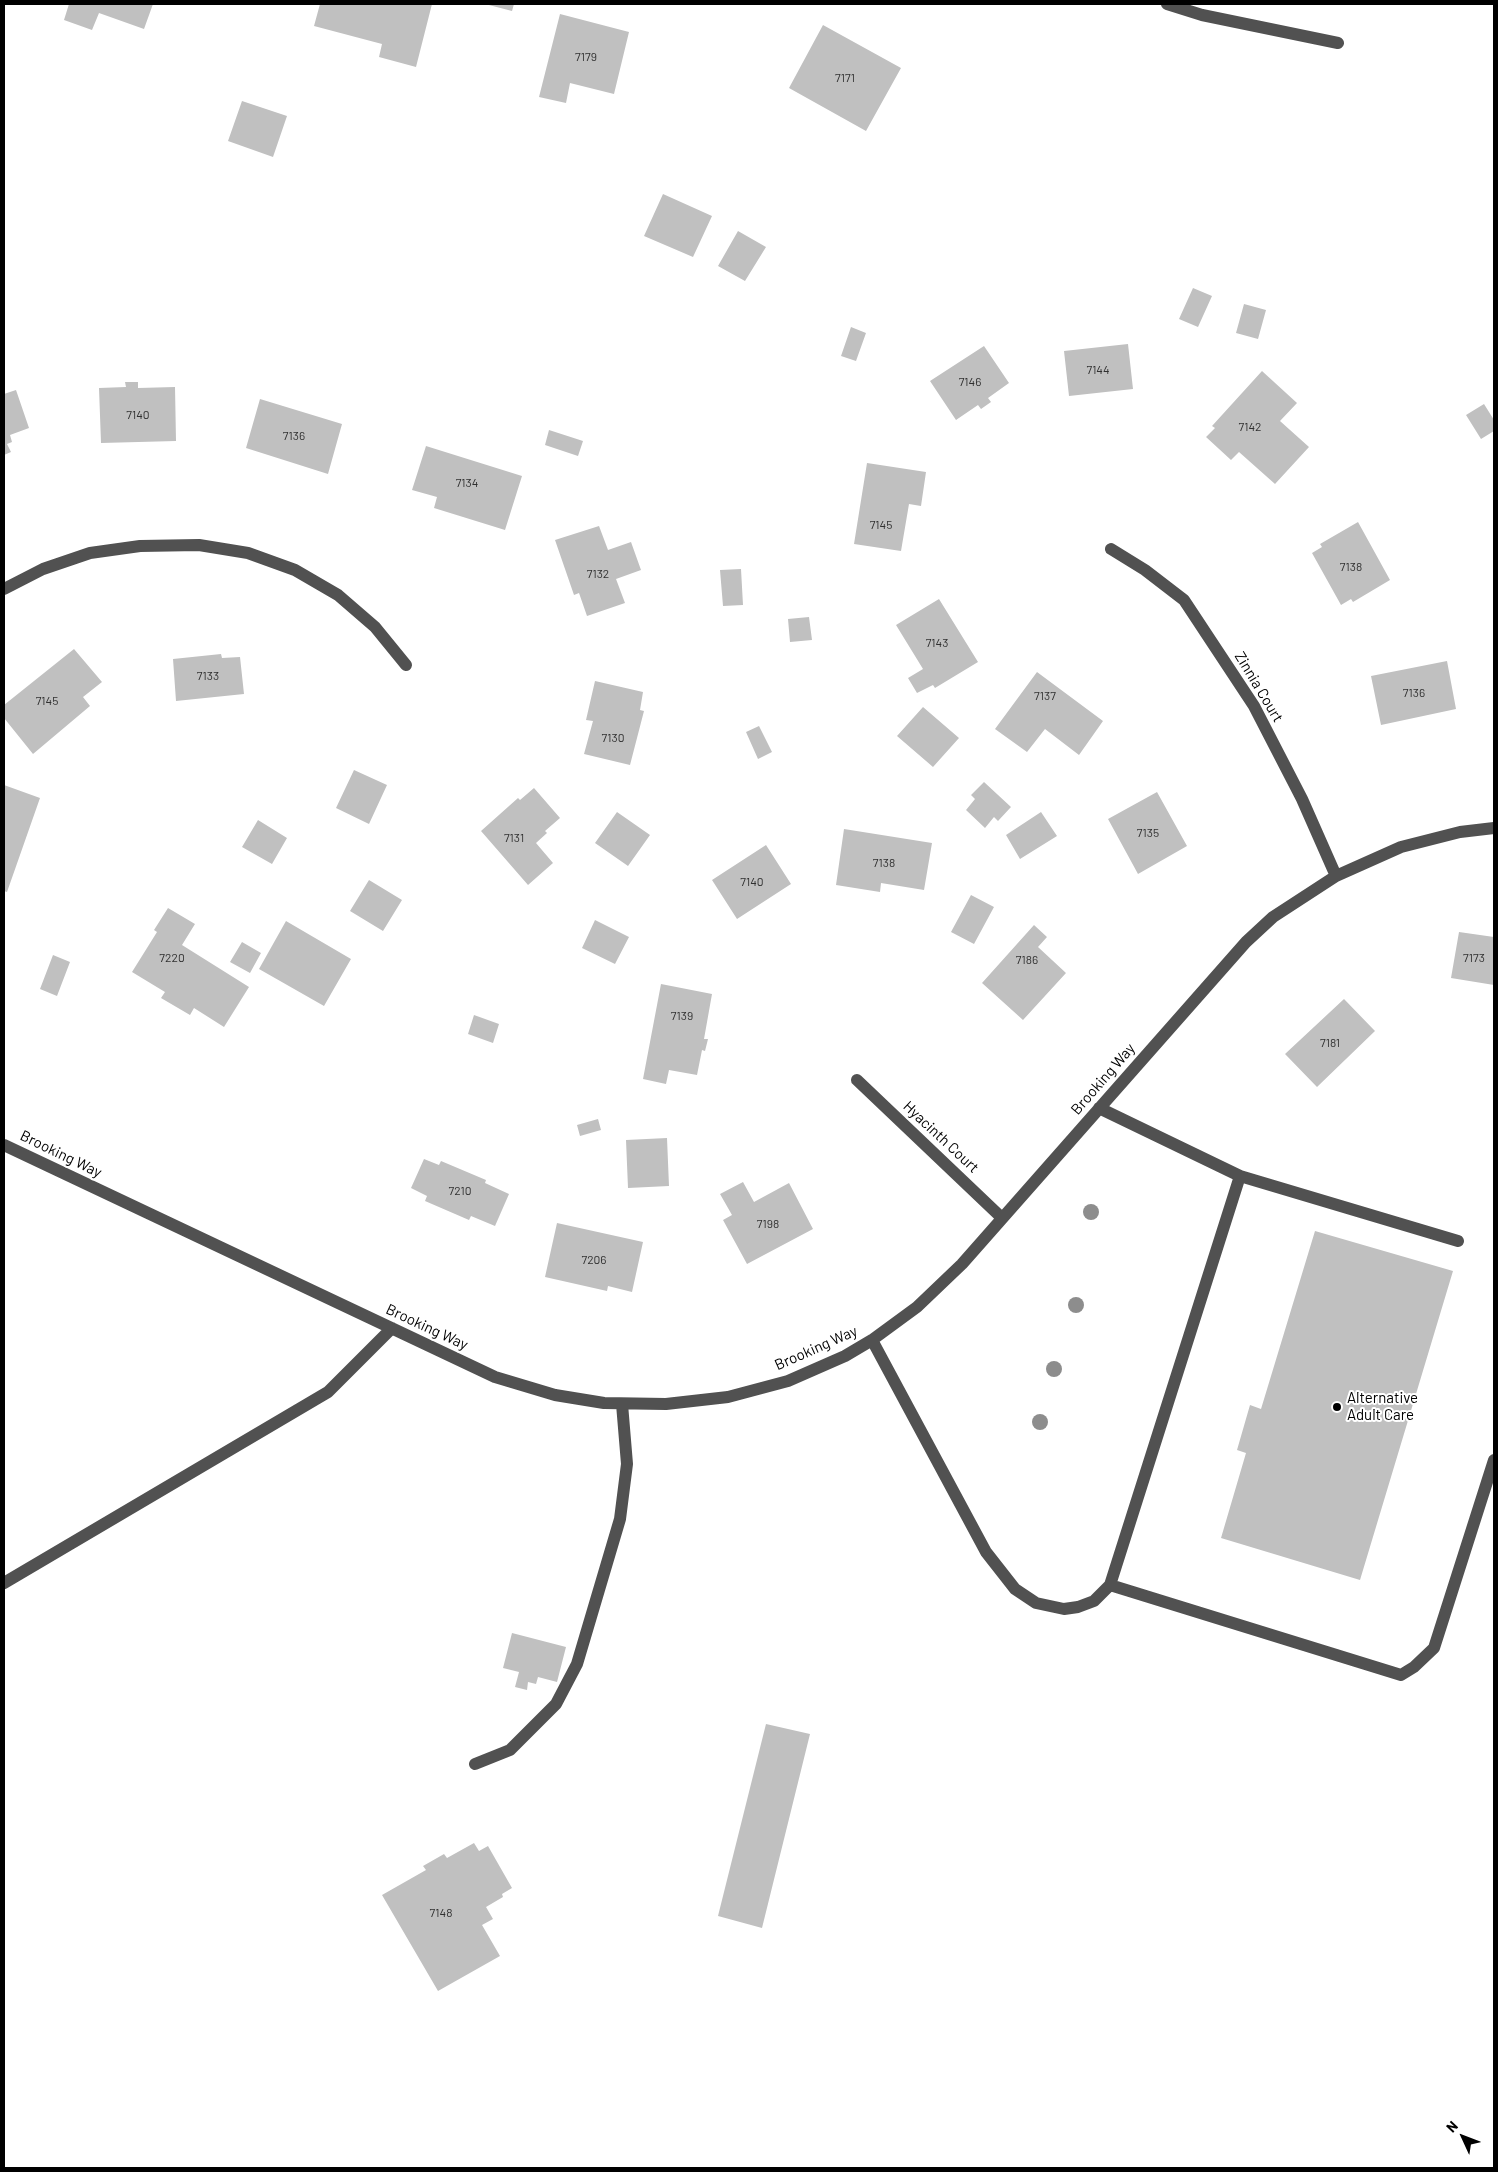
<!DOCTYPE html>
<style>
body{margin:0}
#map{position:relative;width:1498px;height:2172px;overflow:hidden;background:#fff;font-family:Barlow,sans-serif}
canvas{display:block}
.frame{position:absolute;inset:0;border:5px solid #000;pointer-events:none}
.north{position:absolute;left:1438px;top:2112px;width:50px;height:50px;-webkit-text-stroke:4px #fff;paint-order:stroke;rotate:313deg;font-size:14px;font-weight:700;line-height:20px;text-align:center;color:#000}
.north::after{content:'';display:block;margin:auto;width:18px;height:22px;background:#000;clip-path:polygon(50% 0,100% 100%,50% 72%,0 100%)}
</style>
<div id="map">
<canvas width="1498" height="2172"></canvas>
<div class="frame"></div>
<div class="north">N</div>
</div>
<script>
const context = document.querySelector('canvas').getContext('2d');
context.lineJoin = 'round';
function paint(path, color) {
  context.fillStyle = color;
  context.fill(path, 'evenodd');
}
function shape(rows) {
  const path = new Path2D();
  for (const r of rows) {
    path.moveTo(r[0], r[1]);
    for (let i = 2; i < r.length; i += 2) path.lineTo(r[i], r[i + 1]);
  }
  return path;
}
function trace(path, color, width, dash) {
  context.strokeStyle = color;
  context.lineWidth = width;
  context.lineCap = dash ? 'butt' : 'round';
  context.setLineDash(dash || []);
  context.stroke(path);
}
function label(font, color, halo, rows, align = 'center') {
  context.font = font + ' Barlow,sans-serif';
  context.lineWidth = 4;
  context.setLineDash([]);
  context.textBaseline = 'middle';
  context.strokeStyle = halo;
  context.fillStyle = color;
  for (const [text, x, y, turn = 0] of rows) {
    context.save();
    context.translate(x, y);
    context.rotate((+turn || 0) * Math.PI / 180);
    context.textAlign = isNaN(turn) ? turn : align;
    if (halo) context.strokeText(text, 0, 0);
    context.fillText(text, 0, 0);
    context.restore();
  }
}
const building = shape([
 [69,4,153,4,144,29,99,13,92,30,64,20],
 [320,4,432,4,416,67,379,57,382,44,314,26],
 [485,4,514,4,512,11],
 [560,14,629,32,614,94,570,83,566,103,539,97],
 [823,25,901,68,866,131,789,88],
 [242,101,287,116,273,157,228,141],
 [663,194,712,216,693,257,644,236],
 [738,231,766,247,745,281,718,266],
 [1193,288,1212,296,1198,327,1179,319],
 [1244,304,1266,310,1258,339,1236,333],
 [851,327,866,333,856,361,841,356],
 [1128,344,1133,389,1069,396,1064,351],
 [984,346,1009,383,988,398,991,402,981,409,978,405,956,420,930,381],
 [1262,371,1297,403,1280,421,1309,447,1275,484,1239,452,1231,460,1206,437,1215,428,1212,426],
 [125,382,138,382,138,388,175,387,176,441,101,443,99,388,126,387],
 [16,390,29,428,10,435,12,442,7,444,11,452,4,455,4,394],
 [260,399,342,424,328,474,246,448],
 [1484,404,1494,420,1494,431,1481,439,1466,415],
 [549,430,583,441,578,456,545,445],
 [426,446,522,476,505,530,434,508,437,497,412,490],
 [867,463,926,472,921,506,909,504,901,551,854,544],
 [1358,522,1390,580,1353,602,1351,599,1341,605,1312,553,1322,547,1320,544],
 [599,526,608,550,631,542,641,570,616,579,625,603,587,616,579,593,574,595,555,540],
 [741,569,743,605,723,606,720,570],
 [939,599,978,662,935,688,933,685,917,693,908,678,923,669,896,625],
 [809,617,812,640,790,642,788,619],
 [74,649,102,682,83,697,90,706,33,754,4,718,4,705],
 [221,654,222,658,240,657,244,694,176,701,173,659],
 [1447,661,1456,709,1381,725,1371,676],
 [1037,672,1103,721,1079,755,1045,729,1027,752,995,729],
 [595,681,643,692,640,710,644,711,630,765,584,754,593,721,586,720],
 [923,707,959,738,933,767,897,736],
 [759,726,772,752,758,759,746,732],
 [354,770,387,785,369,824,336,808],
 [984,782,1011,807,998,821,994,817,985,828,966,810,975,799,971,795],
 [4,785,40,798,7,892,4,891],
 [534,788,560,818,545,831,547,833,536,843,553,863,528,885,481,831,518,798,520,800],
 [1157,792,1187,846,1138,874,1108,819],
 [617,812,650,835,628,866,595,843],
 [1041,812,1057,836,1020,859,1006,835],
 [258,820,287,838,272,864,242,847],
 [844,829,932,843,924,890,881,883,880,892,836,885],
 [766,845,791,884,737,919,712,880],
 [369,880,402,900,383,931,350,911],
 [971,895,994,907,974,944,951,932],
 [168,908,195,924,182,945,249,987,224,1027,194,1008,190,1015,161,998,165,992,132,972,157,932,154,930],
 [595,920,629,937,615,964,582,948],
 [286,921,351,959,324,1006,259,969],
 [1034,925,1047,937,1038,947,1066,973,1023,1020,982,983],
 [1459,932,1494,937,1494,985,1451,978],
 [242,942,261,953,250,973,230,962],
 [53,955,70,962,57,996,40,989],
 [661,984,712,994,704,1039,708,1039,705,1051,702,1050,697,1075,669,1070,666,1084,643,1079],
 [1344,999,1375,1031,1317,1087,1285,1054],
 [474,1015,499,1024,493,1043,468,1034],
 [598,1119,601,1130,580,1136,577,1125],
 [667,1138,669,1186,628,1188,626,1140],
 [424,1159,439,1165,441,1161,486,1180,485,1183,509,1194,495,1226,471,1216,469,1220,425,1201,427,1196,411,1188],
 [743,1182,754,1202,789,1183,813,1229,747,1264,723,1220,732,1215,720,1194],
 [557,1223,643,1242,632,1292,608,1286,607,1291,545,1277],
 [1315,1231,1453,1271,1360,1580,1221,1538,1246,1453,1237,1450,1250,1405,1261,1409],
 [512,1633,566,1647,557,1682,538,1677,536,1684,528,1682,527,1690,515,1687,519,1672,503,1668],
 [766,1724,810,1734,762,1928,718,1916],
 [474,1843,479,1851,488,1846,512,1888,502,1894,503,1897,486,1907,493,1919,482,1925,500,1956,438,1991,382,1895,426,1870,423,1866,444,1854,447,1858]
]);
const minor = shape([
 [1167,4,1202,15,1338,43],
 [1111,549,1145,570,1184,600,1254,706,1302,799,1336,876],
 [4,589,43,569,90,553,140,546,199,545,248,553,295,570,338,595,375,627,406,665],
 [857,1080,1002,1218],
 [4,1145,495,1377,555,1395,604,1403,666,1404,728,1397,788,1381,845,1356,872,1340,917,1307,962,1264,1246,942,1273,917,1336,876,1401,847,1460,832,1494,828],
 [1240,1176,1458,1241],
 [872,1340,986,1552,1015,1589,1036,1603,1064,1609,1078,1607,1094,1601,1110,1585,1240,1176,1099,1108],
 [4,1583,328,1392,392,1328],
 [1110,1585,1401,1675,1414,1667,1434,1648,1494,1460],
 [475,1764,510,1750,556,1704,577,1664,620,1519,627,1464,622,1404]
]);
const trees = [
 [1091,1212],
 [1076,1305],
 [1054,1369],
 [1040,1422]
];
const markers = [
 [1337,1407,5,"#000"]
];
const numberNames = [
 ["7179",586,57],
 ["7171",845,78],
 ["7144",1098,370],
 ["7146",970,382],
 ["7140",138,415],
 ["7142",1250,427],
 ["7136",294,436],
 ["7134",467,483],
 ["7145",881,525],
 ["7138",1351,567],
 ["7132",598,574],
 ["7143",937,643],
 ["7133",208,676],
 ["7136",1414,693],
 ["7137",1045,696],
 ["7145",47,701],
 ["7130",613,738],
 ["7135",1148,833],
 ["7131",514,838],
 ["7138",884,863],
 ["7140",752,882],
 ["7220",172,958],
 ["7173",1474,958],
 ["7186",1027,960],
 ["7139",682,1016],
 ["7181",1330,1043],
 ["7210",460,1191],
 ["7198",768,1224],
 ["7206",594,1260],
 ["7148",441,1913]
];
const streetNames = [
 ["Zinnia Court",1259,687,59],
 ["Brooking Way",1103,1079,-49],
 ["Hyacinth Court",941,1137,43],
 ["Brooking Way",61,1154,26],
 ["Brooking Way",427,1327,25],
 ["Brooking Way",816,1348,-24]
];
const poiNames = [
 ["Alternative",1347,1398],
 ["Adult Care",1347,1415]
];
paint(building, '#c0c0c0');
trace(minor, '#515151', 12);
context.fillStyle = '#8d8d8d';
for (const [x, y] of trees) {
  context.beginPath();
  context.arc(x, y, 8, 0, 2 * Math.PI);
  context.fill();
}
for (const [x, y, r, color] of markers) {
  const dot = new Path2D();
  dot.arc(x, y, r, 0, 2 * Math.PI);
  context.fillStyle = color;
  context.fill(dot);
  trace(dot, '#fff', 2);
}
label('12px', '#303030', null, numberNames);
label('15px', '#000', '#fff', streetNames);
label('15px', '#000', '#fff', poiNames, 'left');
</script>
